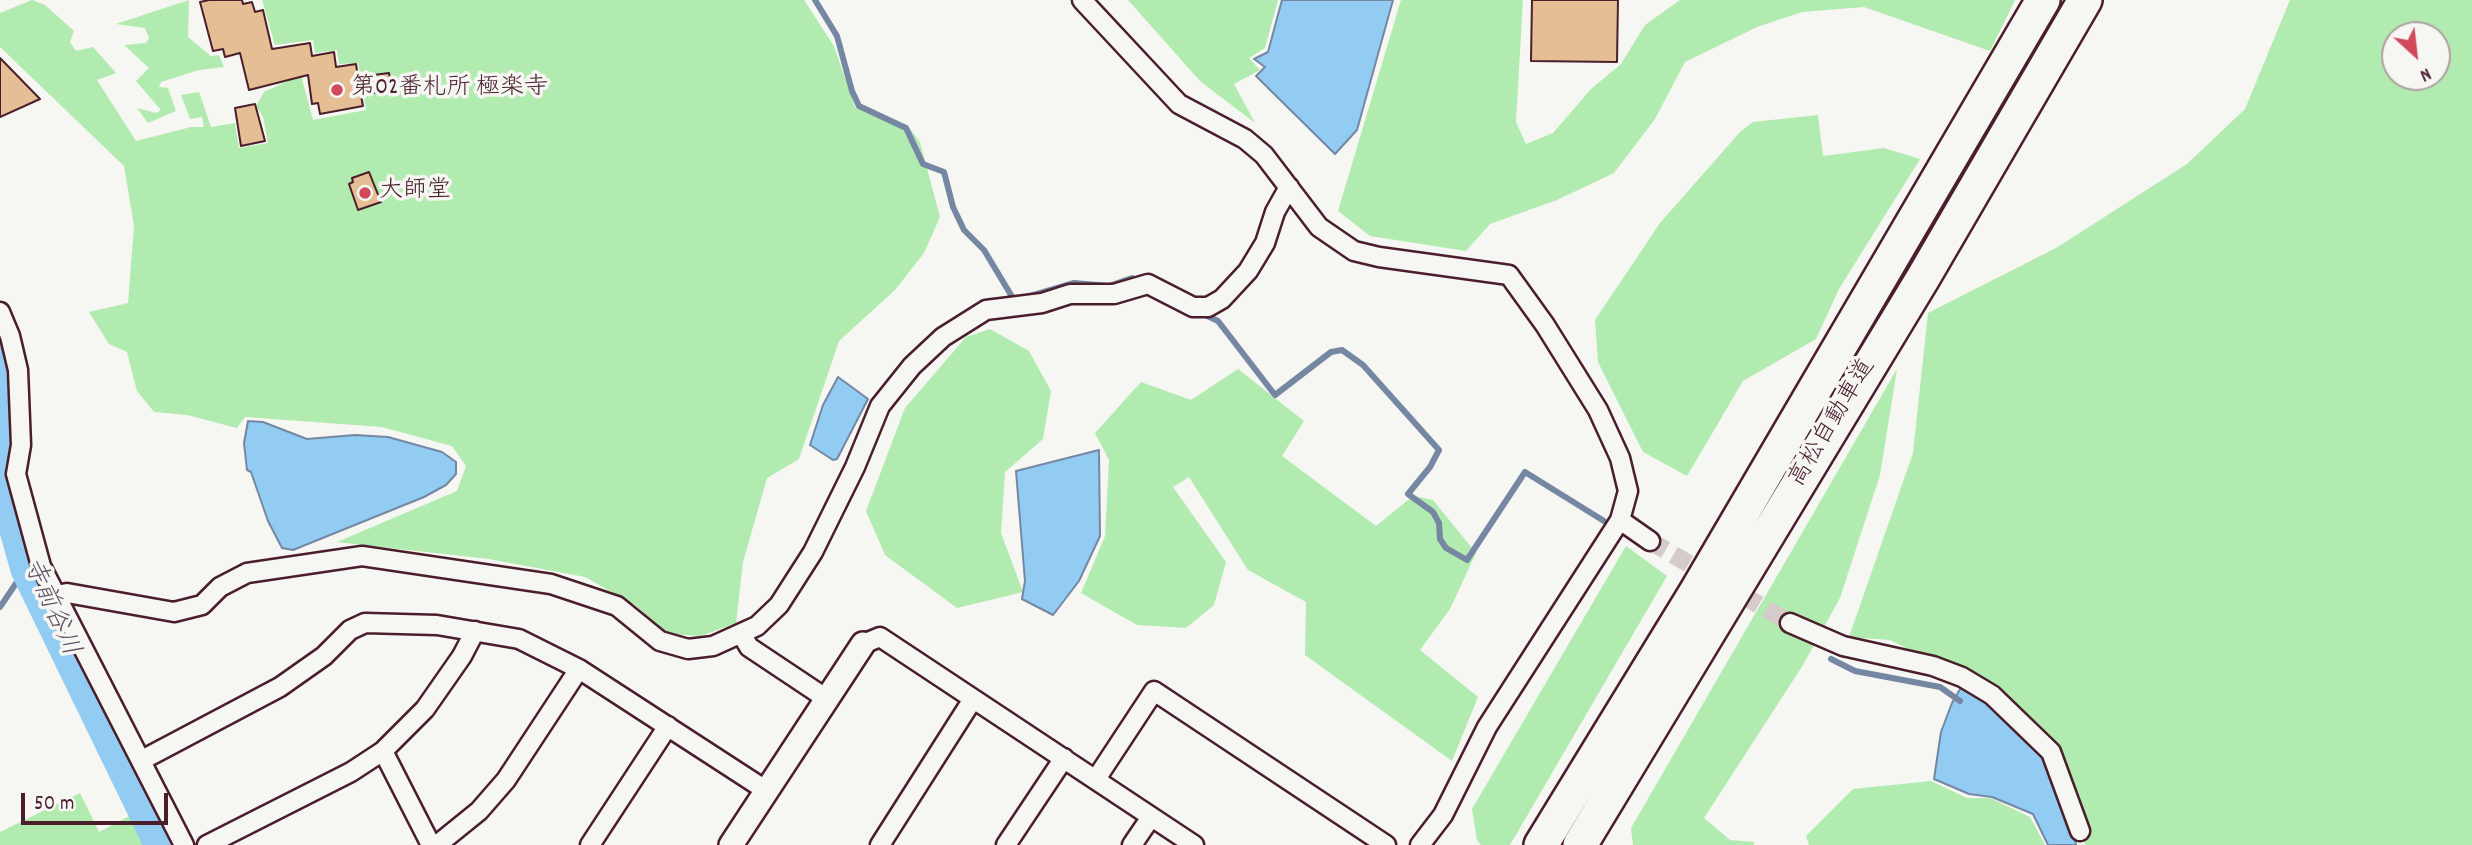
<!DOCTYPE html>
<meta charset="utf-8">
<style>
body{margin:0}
#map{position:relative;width:2472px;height:845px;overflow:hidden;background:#f6f6f2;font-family:Dekko,sans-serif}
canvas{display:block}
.north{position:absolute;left:2381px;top:21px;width:70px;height:70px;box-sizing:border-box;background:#f6f6f2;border:2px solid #b1a0a2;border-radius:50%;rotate:153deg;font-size:19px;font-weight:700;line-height:28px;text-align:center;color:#4a1f2b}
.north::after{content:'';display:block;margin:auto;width:24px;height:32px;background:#d1495b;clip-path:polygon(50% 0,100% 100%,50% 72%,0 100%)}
.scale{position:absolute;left:21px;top:793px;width:147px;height:32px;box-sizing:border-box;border:4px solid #4a1f2b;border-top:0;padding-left:9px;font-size:21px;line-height:24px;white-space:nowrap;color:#4a1f2b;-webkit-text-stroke:5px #f6f6f2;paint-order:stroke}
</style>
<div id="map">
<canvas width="2472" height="845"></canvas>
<div class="north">N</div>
<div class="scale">50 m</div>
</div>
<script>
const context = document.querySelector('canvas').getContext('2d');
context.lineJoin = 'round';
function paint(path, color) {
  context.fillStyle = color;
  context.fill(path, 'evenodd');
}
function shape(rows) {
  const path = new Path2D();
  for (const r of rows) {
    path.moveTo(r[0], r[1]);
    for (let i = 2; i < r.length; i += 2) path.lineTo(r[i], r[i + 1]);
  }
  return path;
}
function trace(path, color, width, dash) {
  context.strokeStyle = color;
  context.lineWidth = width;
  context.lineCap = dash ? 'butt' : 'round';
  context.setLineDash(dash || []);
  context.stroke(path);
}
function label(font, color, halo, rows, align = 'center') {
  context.font = font + ' Dekko,"Klee One",sans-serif';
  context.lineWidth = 7;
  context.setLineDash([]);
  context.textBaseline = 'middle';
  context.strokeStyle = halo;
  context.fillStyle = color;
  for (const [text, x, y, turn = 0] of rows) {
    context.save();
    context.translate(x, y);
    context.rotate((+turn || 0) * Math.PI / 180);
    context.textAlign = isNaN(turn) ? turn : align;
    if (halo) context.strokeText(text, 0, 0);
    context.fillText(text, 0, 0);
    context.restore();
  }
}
const green = shape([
 [32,0,45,5,74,31,70,42,76,51,93,47,116,73,97,80,136,141,191,127,204,127,202,117,190,119,181,95,199,92,211,127,235,123,239,148,268,143,263,117,256,106,264,92,301,75,313,120,366,110,358,63,339,64,337,50,315,53,313,40,275,45,262,0,804,0,834,46,855,107,907,125,920,142,940,217,924,253,895,290,839,341,799,459,767,478,743,562,736,623,701,636,668,634,635,605,585,577,489,559,337,542,457,491,466,466,452,446,382,427,245,417,237,428,187,415,154,412,137,391,127,352,109,344,89,312,128,303,134,226,124,166,0,47,0,13],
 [189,0,188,37,211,56,219,55,224,67,199,70,161,82,159,87,168,88,176,111,148,123,137,108,156,113,161,110,136,81,149,68,124,45,146,43,149,38,145,28,116,24],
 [1128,0,1278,0,1265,48,1249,58,1260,70,1234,84,1255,123,1200,81],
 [1401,0,1523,0,1516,122,1526,144,1553,133,1591,89,1621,64,1645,25,1680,0,2015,0,1990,51,1864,7,1802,12,1757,27,1685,62,1655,119,1614,173,1557,200,1490,224,1466,251,1370,236,1338,211],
 [2290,0,2472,0,2472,845,2085,845,2076,801,1992,689,1890,640,1849,637,1913,453,1928,313,2056,248,2187,164,2245,109],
 [2395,35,2437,35,2437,77,2395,77],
 [1818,115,1823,156,1884,148,1920,159,1839,289,1816,339,1743,381,1687,476,1643,452,1598,362,1595,320,1660,223,1740,132,1753,122],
 [990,329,1029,351,1051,391,1043,439,1005,472,1001,533,1023,592,957,608,885,555,866,511,905,408,966,337],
 [1238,369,1304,421,1282,456,1376,526,1413,496,1433,500,1476,553,1450,609,1420,650,1478,697,1452,761,1305,655,1306,602,1248,570,1189,477,1173,487,1226,562,1214,605,1186,628,1137,625,1081,593,1105,536,1109,460,1095,433,1141,382,1191,400],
 [1897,369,1880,475,1840,598,1803,665,1704,818,1730,840,1754,842,1754,845,1633,845,1631,828],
 [1626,546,1667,576,1510,845,1481,845,1477,840,1472,809],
 [1931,781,1967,798,1990,798,2030,817,2045,845,1809,845,1806,836,1853,789],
 [80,793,99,832,135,813,151,845,0,845,0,832]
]);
const water = shape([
 [1282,0,1393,0,1357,130,1335,154,1256,76,1265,67,1254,59,1268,52,1282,0],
 [838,377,868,399,837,459,833,460,810,445,823,405,838,377],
 [248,421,263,422,307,439,355,435,388,437,442,452,456,462,456,474,446,485,424,497,293,550,282,548,268,521,251,472,247,470,244,443,248,421],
 [1099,450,1100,536,1079,581,1053,615,1022,599,1025,581,1016,471,1099,450],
 [1963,684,2008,714,2047,753,2071,814,2076,845,2048,845,2033,814,1992,797,1969,794,1934,779,1941,732,1952,703,1963,684]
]);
const stream = shape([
 [815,0,837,36,852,91,859,106,906,128,923,164,944,172,953,207,964,230,984,250,1014,300,1016,300],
 [1027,297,1074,283,1109,286,1132,278,1140,281],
 [1201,313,1218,321,1275,395,1331,352,1342,350,1363,365,1439,450,1430,467,1408,494,1433,512,1439,523,1440,539,1446,548,1467,560,1525,472,1604,521],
 [0,607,21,576,29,572],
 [1831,659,1855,671,1940,687,1960,701]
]);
const river = shape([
 [0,354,8,412,4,484,28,569,162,845]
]);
const building = shape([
 [209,0,242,0,243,4,252,2,255,12,263,10,272,49,310,43,312,56,334,52,336,67,356,64,358,77,389,73,392,90,361,95,363,106,320,114,318,103,312,104,308,75,249,90,240,53,225,57,223,49,213,51,200,2,209,0],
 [1532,0,1618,0,1617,62,1531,61,1532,0],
 [0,58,40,99,0,117,0,58],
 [255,104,265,141,241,146,235,108,255,104],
 [369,172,381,202,358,210,349,184,353,182,352,178,369,172]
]);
const minorTunnel = shape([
 [1650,541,1790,623]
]);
const minor = shape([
 [1082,0,1179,104,1245,139,1264,155,1319,227,1354,251,1379,257,1509,275,1545,325,1598,410,1620,458,1628,491,1620,520,1487,727,1443,815,1420,845],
 [0,312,10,336,18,370,21,445,16,474,41,566,184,845],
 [1620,520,1650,541],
 [56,595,67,593,174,612,202,605,220,587,247,573,362,556,551,584,617,606,660,641,688,649,713,646,757,626,779,605,813,552,855,467,880,406,912,366,943,337,986,310,1042,303,1070,294,1114,294,1148,284,1193,307,1208,307,1222,299,1248,271,1265,243,1275,212,1289,187],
 [1790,623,1843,646,1933,666,1962,677,1992,695,2051,752,2080,831],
 [742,635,749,647,827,699],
 [863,644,880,637,1194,845],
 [383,751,431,845],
 [142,760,280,687,324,656,350,630,365,623,437,625,519,639,579,669,767,791],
 [1096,779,1154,691,1386,845],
 [207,845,351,772,383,751,425,709,462,656,475,631],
 [437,845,479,811,506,780,579,669],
 [590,845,668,726],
 [880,845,973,699],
 [1006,845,1064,758],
 [1132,845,1151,817]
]);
const tertiary = shape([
 [731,845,863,644]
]);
const motorway = shape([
 [1541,845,1696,592,2043,0],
 [1580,845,1923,278,2085,0]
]);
const markers = [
 [337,90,7,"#d1495b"],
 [365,193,7,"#d1495b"]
];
const poiNames = [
 ["第02番札所 極楽寺",351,90],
 ["大師堂",379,193]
];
const streetNames = [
 ["高松自動車道",1834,424,-59]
];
const waterNames = [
 ["寺前谷川",49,608,66]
];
paint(green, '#b2ebaf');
paint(water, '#92ccf2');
trace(water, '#7587a2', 2);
trace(stream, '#7587a2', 6);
trace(river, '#92ccf2', 35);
paint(building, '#e5be95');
trace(building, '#4a1f2b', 2);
trace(minorTunnel, '#d4cbca', 18, [18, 9]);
trace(minor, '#4a1f2b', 23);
trace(tertiary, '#4a1f2b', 28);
trace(motorway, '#4a1f2b', 38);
trace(minor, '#f6f6f2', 18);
trace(tertiary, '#f6f6f2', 23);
trace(motorway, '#f6f6f2', 33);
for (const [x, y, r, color] of markers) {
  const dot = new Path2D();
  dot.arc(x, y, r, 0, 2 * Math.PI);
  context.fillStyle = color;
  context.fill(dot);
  trace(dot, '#f6f6f2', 2.5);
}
label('24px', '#4a1f2b', '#f6f6f2', poiNames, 'left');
label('24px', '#4a1f2b', '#f6f6f2', streetNames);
label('italic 26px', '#605367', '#f6f6f2', waterNames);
</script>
